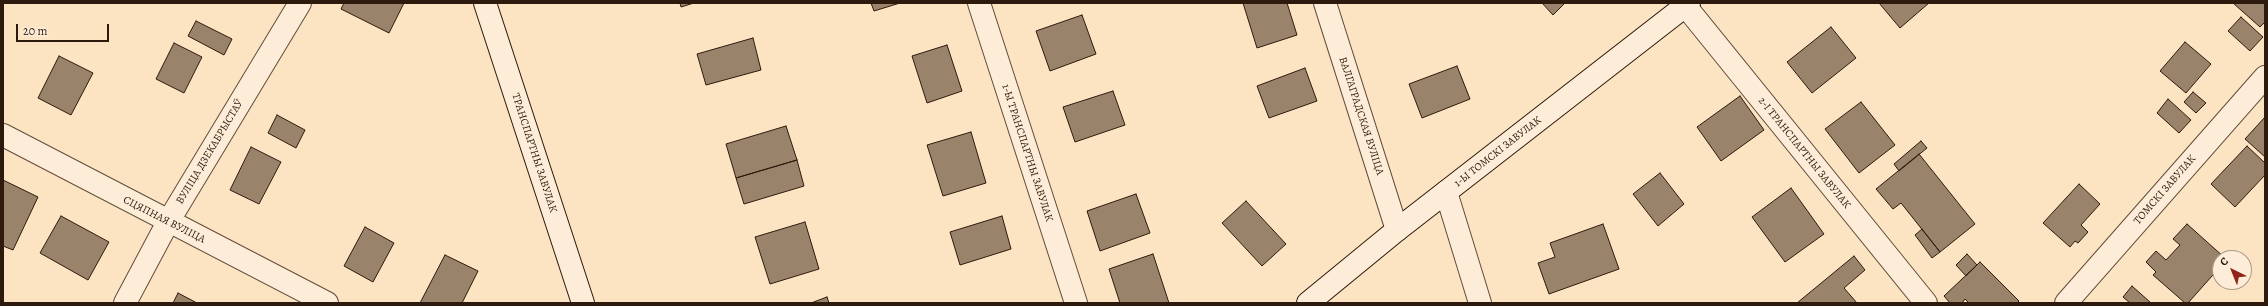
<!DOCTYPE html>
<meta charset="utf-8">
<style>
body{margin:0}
#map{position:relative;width:2268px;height:306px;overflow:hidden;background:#fce4c3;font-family:Alegreya,serif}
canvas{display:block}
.frame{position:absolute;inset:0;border:4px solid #2d1a0c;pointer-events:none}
.north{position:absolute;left:2212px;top:250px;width:40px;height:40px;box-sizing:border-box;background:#fdedd8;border:1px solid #aa9986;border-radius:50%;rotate:317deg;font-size:11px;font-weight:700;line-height:16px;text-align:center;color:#2d1a0c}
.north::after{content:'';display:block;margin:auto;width:14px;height:18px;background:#8f2418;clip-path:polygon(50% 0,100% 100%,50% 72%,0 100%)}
.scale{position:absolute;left:16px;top:24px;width:93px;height:18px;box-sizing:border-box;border:2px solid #2d1a0c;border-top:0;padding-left:5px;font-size:12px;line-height:14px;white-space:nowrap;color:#2d1a0c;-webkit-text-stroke:3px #fdedd8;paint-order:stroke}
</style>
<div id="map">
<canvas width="2268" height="306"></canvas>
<div class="frame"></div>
<div class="north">С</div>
<div class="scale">20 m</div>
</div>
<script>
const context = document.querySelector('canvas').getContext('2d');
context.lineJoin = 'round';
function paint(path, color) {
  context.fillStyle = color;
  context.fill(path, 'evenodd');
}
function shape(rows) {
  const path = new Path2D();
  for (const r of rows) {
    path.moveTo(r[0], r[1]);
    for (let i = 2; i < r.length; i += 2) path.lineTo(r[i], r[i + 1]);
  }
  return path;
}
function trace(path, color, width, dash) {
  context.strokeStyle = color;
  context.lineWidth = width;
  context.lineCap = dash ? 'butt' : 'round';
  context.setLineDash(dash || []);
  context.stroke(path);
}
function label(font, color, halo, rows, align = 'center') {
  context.font = font + ' Alegreya,serif';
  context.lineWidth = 4;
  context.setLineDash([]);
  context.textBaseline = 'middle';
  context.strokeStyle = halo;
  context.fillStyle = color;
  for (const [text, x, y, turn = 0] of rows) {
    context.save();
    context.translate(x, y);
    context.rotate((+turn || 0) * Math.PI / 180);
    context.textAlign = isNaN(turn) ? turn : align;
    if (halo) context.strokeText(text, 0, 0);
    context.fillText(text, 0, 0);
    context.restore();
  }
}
const building = shape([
 [344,3,404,3,389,33,341,9,344,3],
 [680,3,694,3,681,7,680,3],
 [871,3,900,3,874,11,871,3],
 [1243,3,1287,3,1297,35,1257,48,1243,3],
 [1542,3,1565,3,1553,15,1542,3],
 [1879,3,1929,3,1900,28,1879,3],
 [2233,3,2265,3,2265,22,2260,27,2233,3],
 [1082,15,1096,54,1050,71,1036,31,1082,15],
 [2241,17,2263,37,2250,51,2228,31,2241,17],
 [196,21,232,39,224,55,188,36,196,21],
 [1831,27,1856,58,1812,93,1787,62,1831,27],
 [753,38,761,70,706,85,697,54,753,38],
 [2185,42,2211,64,2186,93,2160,71,2185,42],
 [174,43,202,57,184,93,156,79,174,43],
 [947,45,962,91,927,103,912,56,947,45],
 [59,56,93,73,71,115,38,98,59,56],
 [1457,66,1470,99,1422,118,1409,84,1457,66],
 [1305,68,1317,101,1269,118,1257,86,1305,68],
 [1113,91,1125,125,1075,142,1063,107,1113,91],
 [2193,92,2206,103,2196,113,2184,102,2193,92],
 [1740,96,1764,130,1721,161,1697,127,1740,96],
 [2168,99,2191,120,2179,133,2157,113,2168,99],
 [1861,102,1895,145,1859,173,1825,129,1861,102],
 [277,115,305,130,296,148,268,133,277,115],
 [2265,117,2265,157,2245,139,2265,117],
 [786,126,797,160,736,178,726,144,786,126],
 [971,132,986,183,943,196,927,145,971,132],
 [1921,141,1927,148,1899,171,1894,164,1921,141],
 [2247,146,2265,163,2265,175,2235,207,2211,184,2247,146],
 [251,147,281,162,259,204,230,190,251,147],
 [1919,154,1975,224,1940,252,1901,203,1893,209,1876,189,1919,154],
 [797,160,804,186,744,204,736,178,797,160],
 [1660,173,1684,204,1658,226,1633,194,1660,173],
 [3,180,38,197,13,250,3,246,3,180],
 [2079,184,2100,204,2081,225,2088,232,2078,243,2075,241,2070,247,2043,223,2079,184],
 [1791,188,1824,234,1785,262,1752,217,1791,188],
 [1136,194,1150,233,1100,251,1087,211,1136,194],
 [1246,201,1286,244,1262,266,1222,223,1246,201],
 [61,216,109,242,88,280,40,253,61,216],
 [1002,216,1011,249,960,265,950,232,1002,216],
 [805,222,819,269,770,284,755,237,805,222],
 [1603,224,1619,269,1549,294,1538,263,1555,257,1550,243,1603,224],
 [2187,224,2225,258,2220,258,2220,267,2188,303,2185,303,2153,275,2156,272,2146,262,2156,251,2166,260,2180,245,2173,239,2187,224],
 [365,227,394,243,373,282,344,266,365,227],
 [1922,229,1940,252,1932,258,1915,235,1922,229],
 [1153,254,1169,303,1120,303,1109,269,1153,254],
 [1967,254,1977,265,1966,276,1956,265,1967,254],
 [445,255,478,271,462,303,420,303,445,255],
 [1854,256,1865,270,1844,288,1857,303,1797,303,1854,256],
 [1980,262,2019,301,2017,303,1969,303,1965,299,1962,303,1950,303,1944,296,1980,262],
 [2132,286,2150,302,2149,303,2130,303,2123,297,2132,286],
 [178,293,197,303,173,303,178,293],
 [827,297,829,303,811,303,827,297]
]);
const street = shape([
 [979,3,1076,303],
 [1325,3,1397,230],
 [1683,3,1926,303],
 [3,135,327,303],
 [1446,192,1480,303],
 [125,303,168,222,300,3],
 [2066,303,2265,77]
]);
const secondary = shape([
 [485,3,583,303],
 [1308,303,1397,230,1689,3]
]);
const streetNames = [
 ["ВАЛГАГРАДСКАЯ ВУЛІЦА",1361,116,72],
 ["ВУЛІЦА ДЗЕКАБРЫСТАЎ",210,152,-59],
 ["1-Ы ТОМСКІ ЗАВУЛАК",1498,152,-38],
 ["ТРАНСПАРТНЫ ЗАВУЛАК",534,153,72],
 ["1-Ы ТРАНСПАРТНЫ ЗАВУЛАК",1027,153,72],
 ["2-І ТРАНСПАРТНЫ ЗАВУЛАК",1804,153,51],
 ["ТОМСКІ ЗАВУЛАК",2165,190,-49],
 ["СЦЯПНАЯ ВУЛІЦА",164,220,27]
];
paint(building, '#99836b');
trace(building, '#2d1a0c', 1);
trace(street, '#614c3a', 24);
trace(secondary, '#2d1a0c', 24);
trace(street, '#fdedd8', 22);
trace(secondary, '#fdedd8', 22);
label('11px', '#2d1a0c', '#fdedd8', streetNames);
</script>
